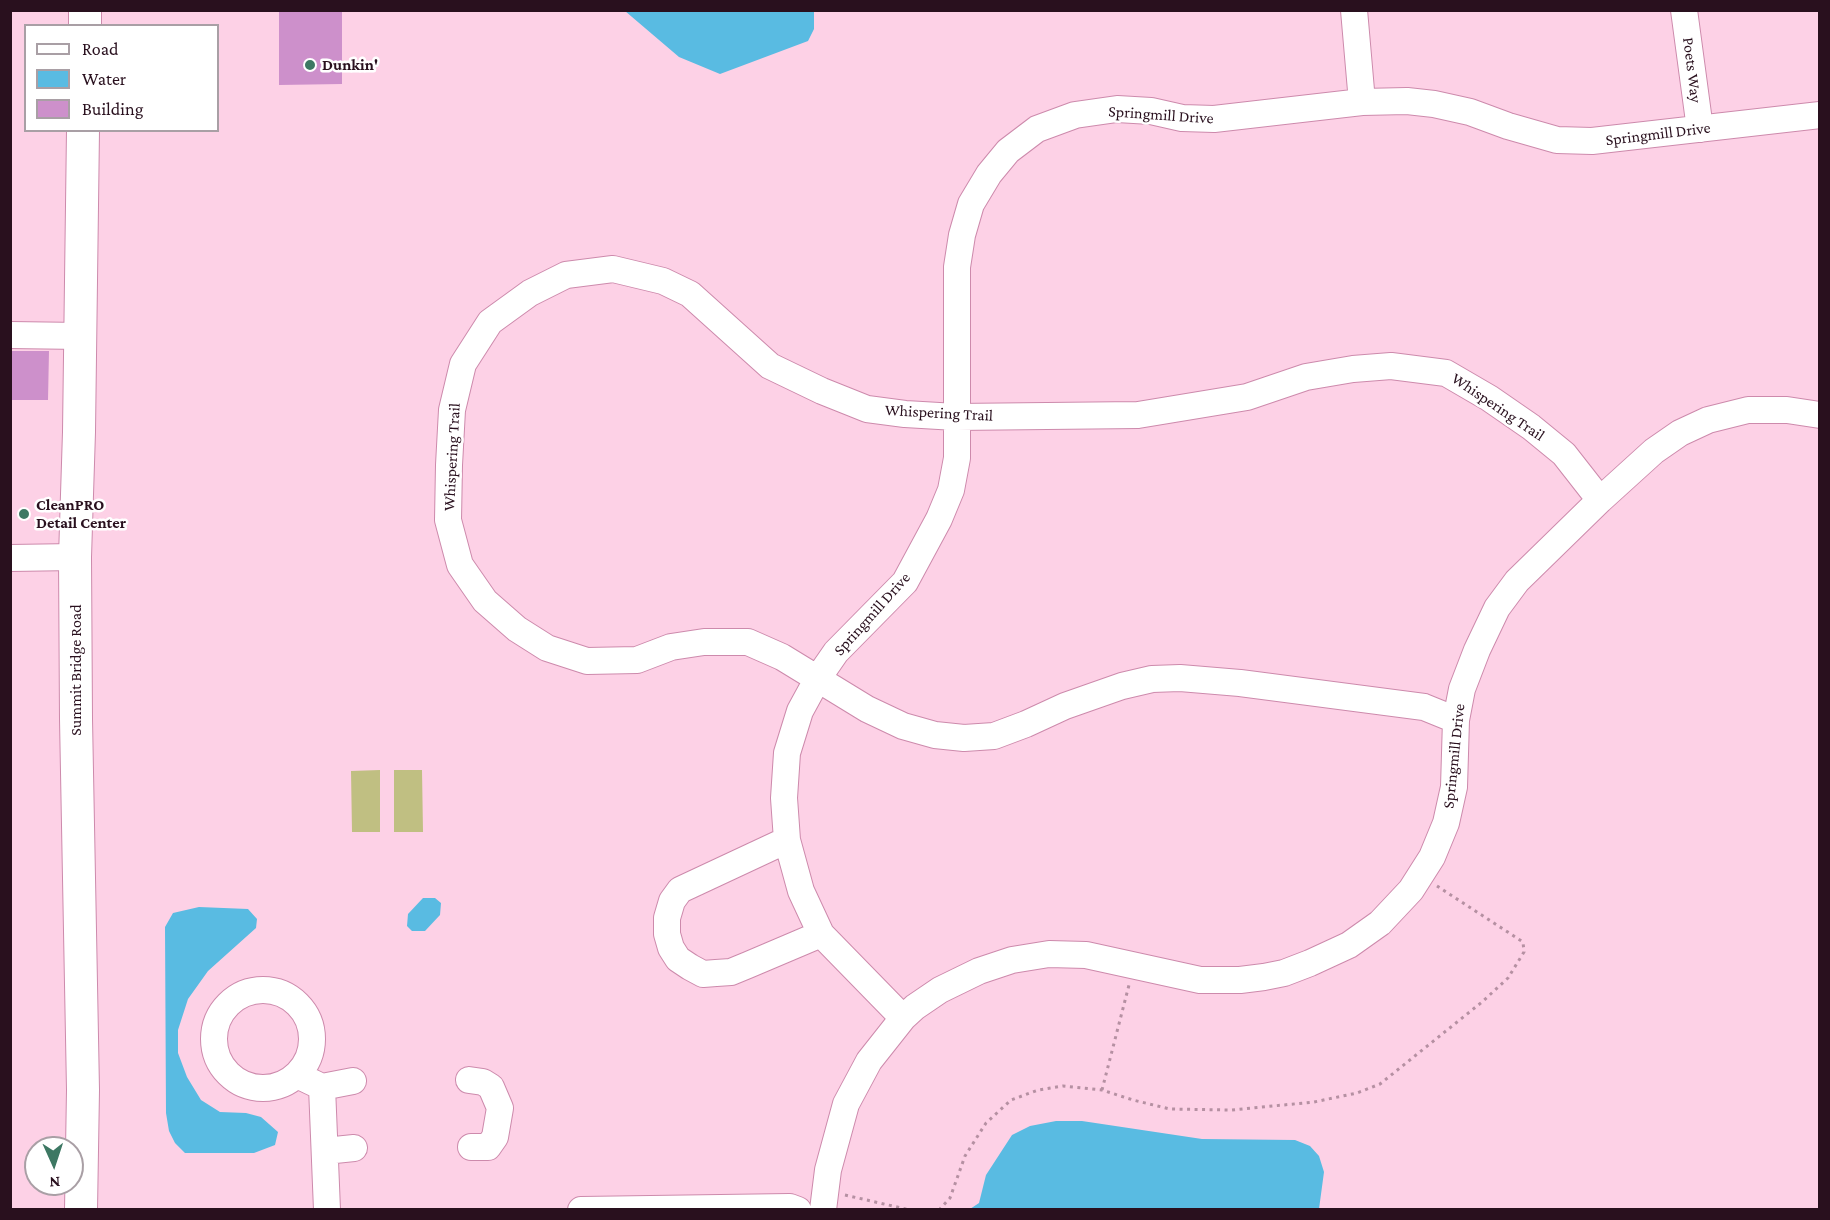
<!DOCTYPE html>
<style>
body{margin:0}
#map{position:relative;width:1830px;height:1220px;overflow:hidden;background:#fdd1e6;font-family:"Crimson Pro",serif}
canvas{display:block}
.frame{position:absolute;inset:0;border:12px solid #29101e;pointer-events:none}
.legend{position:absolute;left:24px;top:24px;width:195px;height:108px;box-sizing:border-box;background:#fff;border:2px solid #a99fa5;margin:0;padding:8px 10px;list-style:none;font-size:18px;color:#29101e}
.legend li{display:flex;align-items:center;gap:12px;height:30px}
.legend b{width:30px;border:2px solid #a99fa5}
.north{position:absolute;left:24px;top:1136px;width:60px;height:60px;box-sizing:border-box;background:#fff;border:2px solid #a99fa5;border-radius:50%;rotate:177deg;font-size:16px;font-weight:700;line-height:24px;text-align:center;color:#29101e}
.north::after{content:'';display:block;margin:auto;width:21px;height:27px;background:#3d7863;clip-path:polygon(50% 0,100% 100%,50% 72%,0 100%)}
</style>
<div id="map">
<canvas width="1830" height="1220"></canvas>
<div class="frame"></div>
<ul class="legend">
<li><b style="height:8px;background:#fff"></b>Road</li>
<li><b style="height:16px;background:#59bbe2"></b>Water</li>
<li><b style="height:16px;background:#cd90cb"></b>Building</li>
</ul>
<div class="north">N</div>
</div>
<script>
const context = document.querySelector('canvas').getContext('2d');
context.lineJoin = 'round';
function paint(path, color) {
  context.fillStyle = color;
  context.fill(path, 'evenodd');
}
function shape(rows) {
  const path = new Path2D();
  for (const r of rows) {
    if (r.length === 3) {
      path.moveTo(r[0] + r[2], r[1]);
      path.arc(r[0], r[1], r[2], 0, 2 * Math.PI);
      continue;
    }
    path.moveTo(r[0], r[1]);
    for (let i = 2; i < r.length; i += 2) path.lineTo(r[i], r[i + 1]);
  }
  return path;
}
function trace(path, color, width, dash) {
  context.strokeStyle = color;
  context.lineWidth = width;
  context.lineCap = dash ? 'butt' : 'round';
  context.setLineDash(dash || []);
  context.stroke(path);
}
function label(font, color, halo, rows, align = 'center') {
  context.font = font + ' "Crimson Pro",serif';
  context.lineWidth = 5;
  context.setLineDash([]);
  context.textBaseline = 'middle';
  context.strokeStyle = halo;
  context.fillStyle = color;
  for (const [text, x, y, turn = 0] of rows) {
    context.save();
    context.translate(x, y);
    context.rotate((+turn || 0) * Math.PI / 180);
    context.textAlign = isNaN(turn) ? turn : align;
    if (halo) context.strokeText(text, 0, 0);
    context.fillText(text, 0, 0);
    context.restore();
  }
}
const green = shape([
 [380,770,380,832,352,832,351,771],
 [394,770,422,770,423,832,394,832]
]);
const water = shape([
 [625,11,814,11,814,29,808,41,720,74,679,57],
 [423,898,435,898,441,903,440,915,425,931,412,931,407,926,408,914],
 [199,907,248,909,257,919,256,928,208,971,188,999,178,1030,178,1053,187,1077,201,1100,220,1112,246,1113,261,1117,278,1132,275,1145,254,1153,185,1153,175,1143,169,1131,166,1113,165,927,173,913],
 [1056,1121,1082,1121,1202,1139,1295,1140,1310,1146,1319,1156,1324,1172,1319,1209,970,1209,979,1203,986,1175,1012,1135,1030,1126]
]);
const building = shape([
 [279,10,342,10,342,84,279,85],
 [10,351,49,351,48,400,10,400]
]);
const path = shape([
 [1102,1090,1129,985],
 [845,1195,910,1210],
 [939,1210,950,1198,965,1156,986,1123,1011,1100,1038,1090,1063,1086,1102,1090,1133,1100,1170,1109,1232,1110,1314,1102,1357,1093,1380,1084,1482,1002,1508,978,1524,952,1523,942,1437,886]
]);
const minor = shape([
 [1354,10,1362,102],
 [1684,10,1700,129],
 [10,335,81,336],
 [10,558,75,557],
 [1456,720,1424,707,1240,683,1180,678,1152,679,1122,686,1065,706,1026,724,994,736,964,738,935,735,903,726,867,709,782,657,748,642,704,642,671,647,637,660,587,661,547,648,517,629,485,601,460,565,448,520,449,465,452,410,463,364,490,322,530,293,566,275,613,269,663,281,690,294,770,366,822,391,867,409,905,414,956,417,1138,415,1247,397,1306,377,1353,369,1391,366,1446,373,1489,398,1531,427,1564,454,1600,500],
 [787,840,680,890,672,901,667,918,667,934,671,948,678,959,690,967,703,974,716,973,731,972,748,965,821,934],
 [263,1039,49],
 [903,1018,821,934,801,891,787,840,784,798,787,753,800,711,818,678,836,652,905,582,939,519,951,490,957,458,957,267,962,235,971,204,989,174,1008,151,1037,129,1075,115,1117,109,1151,111,1182,118,1214,119,1362,102,1407,101,1434,104,1470,112,1508,126,1557,140,1592,141,1820,115],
 [297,1075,322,1087,327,1210],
 [469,1080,483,1082,491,1087,500,1108,495,1137,488,1147,471,1147],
 [322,1087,353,1081],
 [325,1151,354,1148],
 [581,1210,790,1207,798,1210],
 [823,1210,828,1170,846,1104,869,1061,903,1018,915,1007,940,990,979,971,1012,960,1049,954,1086,955,1200,980,1240,980,1264,977,1284,973,1310,963,1349,945,1380,923,1411,890,1432,857,1446,823,1454,787,1456,720,1462,689,1477,650,1497,608,1517,581,1600,500,1654,451,1680,433,1708,420,1748,410,1787,410,1820,415]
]);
const major = shape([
 [85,26,85,10],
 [81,1210,83,1090,76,719,75,557,79,432,83,130]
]);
const markers = [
 [310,65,6,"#3d7863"],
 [24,514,6,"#3d7863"]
];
const poiNames = [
 ["Dunkin'",322,65],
 ["CleanPRO",36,505],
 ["Detail Center",36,523]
];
const streetNames = [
 ["Poets Way",1692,70,83],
 ["Springmill Drive",1161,115,4],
 ["Springmill Drive",1658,134,-7],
 ["Whispering Trail",1498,407,34],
 ["Whispering Trail",939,413,3],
 ["Whispering Trail",452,457,-87],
 ["Springmill Drive",872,614,-48],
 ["Summit Bridge Road",76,670,-90],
 ["Springmill Drive",1454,756,-84]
];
paint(green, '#c0bf82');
paint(water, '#59bbe2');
paint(building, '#cd90cb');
trace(minor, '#cd8aac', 28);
trace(major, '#cd8aac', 34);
trace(path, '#b590a2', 3, [3, 4.5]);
trace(minor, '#fff', 26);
trace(major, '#fff', 32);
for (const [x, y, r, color] of markers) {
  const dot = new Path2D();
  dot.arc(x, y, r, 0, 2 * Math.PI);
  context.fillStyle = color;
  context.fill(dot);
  trace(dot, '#fff', 2);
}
label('bold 16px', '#29101e', '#fff', poiNames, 'left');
label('16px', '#29101e', '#fff', streetNames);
</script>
